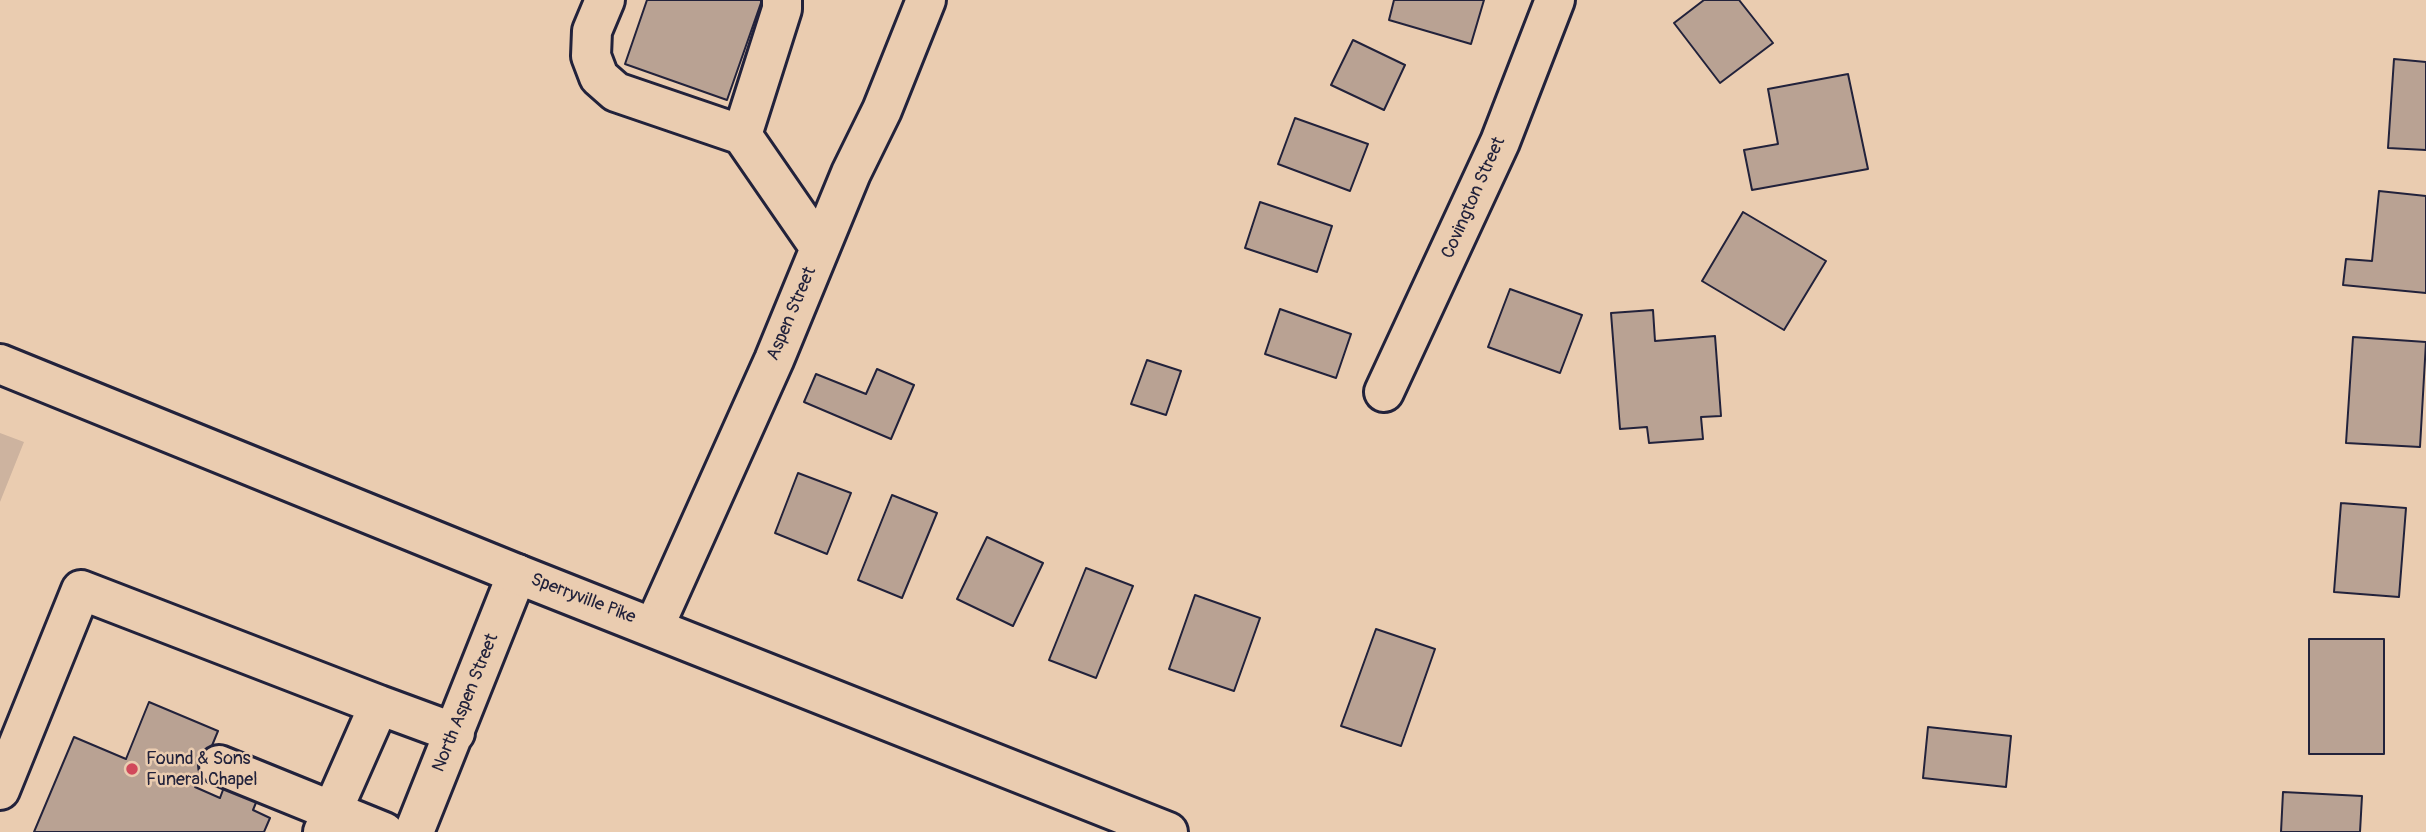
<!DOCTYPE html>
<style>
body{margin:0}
canvas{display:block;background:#eaccb0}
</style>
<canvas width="2426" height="832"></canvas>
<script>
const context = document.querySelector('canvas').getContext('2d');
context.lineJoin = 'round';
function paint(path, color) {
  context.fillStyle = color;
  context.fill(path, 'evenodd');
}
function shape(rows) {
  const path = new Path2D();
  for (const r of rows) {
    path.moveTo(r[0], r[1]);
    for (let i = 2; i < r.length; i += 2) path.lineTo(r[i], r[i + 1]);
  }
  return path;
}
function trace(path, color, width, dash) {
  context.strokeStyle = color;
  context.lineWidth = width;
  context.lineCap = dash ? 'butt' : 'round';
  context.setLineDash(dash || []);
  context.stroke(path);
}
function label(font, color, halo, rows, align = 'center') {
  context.font = font + ' Pangolin,sans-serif';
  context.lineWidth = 5;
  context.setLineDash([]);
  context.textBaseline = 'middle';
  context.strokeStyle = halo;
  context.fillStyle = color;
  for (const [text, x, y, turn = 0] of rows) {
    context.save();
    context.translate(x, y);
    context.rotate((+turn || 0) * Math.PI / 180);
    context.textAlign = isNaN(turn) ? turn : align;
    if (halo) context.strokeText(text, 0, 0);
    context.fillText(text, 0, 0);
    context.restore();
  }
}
const green = shape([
 [0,433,24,442,0,502]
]);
const building = shape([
 [647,0,762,0,727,100,625,64,647,0],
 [1394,0,1484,0,1471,44,1389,20,1394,0],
 [1704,0,1739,0,1773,43,1720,83,1674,23,1704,0],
 [1353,40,1405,65,1384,110,1331,85,1353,40],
 [2394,59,2426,62,2426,150,2388,148,2394,59],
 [1848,74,1868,169,1752,190,1744,150,1778,144,1768,89,1848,74],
 [1295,118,1368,144,1350,191,1278,164,1295,118],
 [2379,191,2426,196,2426,293,2343,285,2346,259,2372,261,2379,191],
 [1260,202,1332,226,1317,272,1245,248,1260,202],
 [1743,212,1826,261,1784,330,1702,281,1743,212],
 [1510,289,1582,315,1560,373,1488,347,1510,289],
 [1280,309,1351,334,1336,378,1265,354,1280,309],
 [1653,310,1655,341,1715,336,1721,416,1701,417,1703,439,1649,443,1647,427,1620,429,1611,313,1653,310],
 [2353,337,2426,342,2420,447,2346,443,2353,337],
 [1147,360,1181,371,1166,415,1131,404,1147,360],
 [877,369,914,385,891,439,804,402,816,374,866,394,877,369],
 [798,473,851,493,827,554,775,533,798,473],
 [892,495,937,513,902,598,858,580,892,495],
 [2341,503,2406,508,2399,597,2334,592,2341,503],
 [987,537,1043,563,1013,626,957,599,987,537],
 [1086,568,1133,586,1096,678,1049,660,1086,568],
 [1195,595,1260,618,1234,691,1169,669,1195,595],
 [1376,629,1435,649,1401,746,1341,726,1376,629],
 [2309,639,2384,639,2384,754,2309,754,2309,639],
 [149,702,218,731,195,787,220,798,227,779,260,793,253,810,270,818,264,832,34,832,74,737,126,759,149,702],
 [1928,727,2011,736,2006,787,1923,778,1928,727],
 [2283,792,2362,796,2360,832,2281,832,2283,792]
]);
const minor = shape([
 [605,0,592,31,591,56,599,77,616,92,742,135,820,248],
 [742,135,782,9,782,0],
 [1384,392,1500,142,1555,0],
 [654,627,774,360,851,173,882,110,926,0],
 [219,765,384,832],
 [0,790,81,590,379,705],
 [323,832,379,705,455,733],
 [414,832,517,574]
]);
const major = shape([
 [0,364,517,574,1168,832]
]);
const markers = [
 [132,769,7,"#d1495b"]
];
const streetNames = [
 ["Covington Street",1474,198,-66],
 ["Aspen Street",792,314,-67],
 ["Sperryville Pike",583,599,21],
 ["North Aspen Street",466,703,-68]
];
const poiNames = [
 ["Found & Sons",146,759],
 ["Funeral Chapel",146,780]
];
paint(green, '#cdb39f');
paint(building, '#b9a293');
trace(building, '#22223b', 2);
trace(minor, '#22223b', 44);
trace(major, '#22223b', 44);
trace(minor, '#eaccb0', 38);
trace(major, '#eaccb0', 38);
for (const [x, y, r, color] of markers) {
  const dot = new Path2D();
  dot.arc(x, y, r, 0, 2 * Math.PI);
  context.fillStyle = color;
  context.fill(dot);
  trace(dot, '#eaccb0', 2.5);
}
label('18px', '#22223b', '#eaccb0', streetNames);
label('18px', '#22223b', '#eaccb0', poiNames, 'left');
</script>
